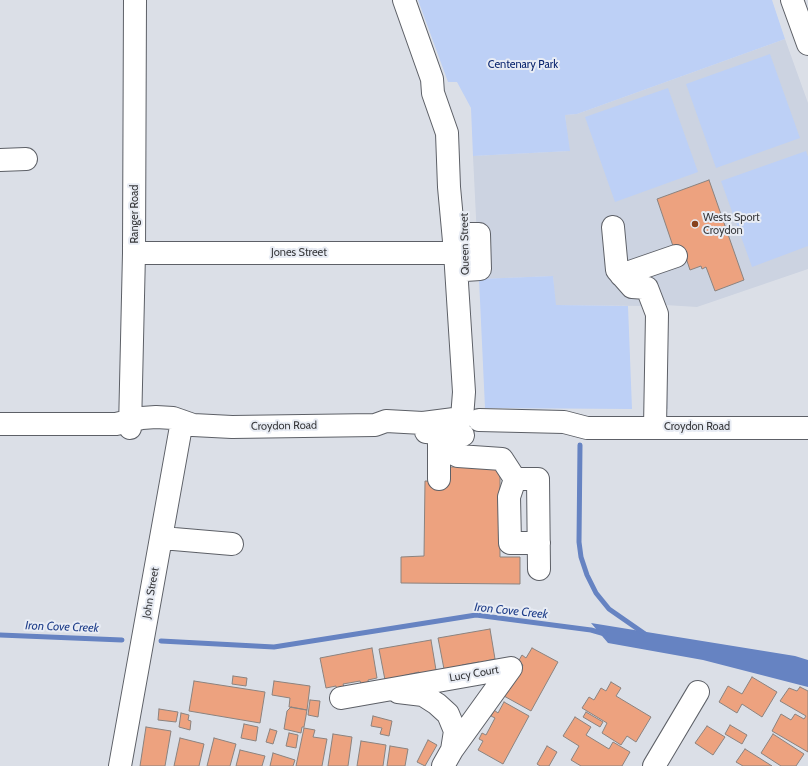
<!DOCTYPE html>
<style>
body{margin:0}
canvas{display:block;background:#dbdfe7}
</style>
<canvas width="808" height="766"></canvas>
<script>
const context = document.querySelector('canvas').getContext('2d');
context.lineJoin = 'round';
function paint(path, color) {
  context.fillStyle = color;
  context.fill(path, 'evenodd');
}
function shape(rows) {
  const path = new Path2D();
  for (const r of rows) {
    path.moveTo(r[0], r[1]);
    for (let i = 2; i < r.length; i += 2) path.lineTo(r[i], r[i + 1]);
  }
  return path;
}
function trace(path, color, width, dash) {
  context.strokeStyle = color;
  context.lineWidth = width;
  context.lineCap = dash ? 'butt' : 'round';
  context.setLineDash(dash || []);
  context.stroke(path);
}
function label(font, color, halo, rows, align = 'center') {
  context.font = font + ' Cabin,sans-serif';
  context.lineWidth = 4;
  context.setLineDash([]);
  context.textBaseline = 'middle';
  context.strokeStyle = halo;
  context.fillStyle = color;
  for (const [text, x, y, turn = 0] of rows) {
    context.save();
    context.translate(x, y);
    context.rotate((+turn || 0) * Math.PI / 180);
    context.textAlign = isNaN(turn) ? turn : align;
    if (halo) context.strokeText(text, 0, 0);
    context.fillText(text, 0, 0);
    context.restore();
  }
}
const built = shape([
 [785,39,808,103,808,269,697,307,665,305,668,409,645,407,645,306,555,305,553,276,479,279,473,156,569,151,565,115,577,114]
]);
const green = shape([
 [418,0,772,0,785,39,577,114,565,115,570,151,473,156,471,108,457,82,448,82],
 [770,54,800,138,716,168,686,84],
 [668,88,698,172,615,202,585,117],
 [806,151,808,157,808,246,752,267,721,181],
 [553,276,556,305,628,306,632,409,485,408,479,279]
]);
const water = shape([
 [591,623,795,656,808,660,808,687,703,660,608,643]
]);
const stream = shape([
 [580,445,579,542,581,557,587,575,596,593,609,609,645,634],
 [0,635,122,640],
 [161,641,274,647,476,615,591,630,605,634]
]);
const building = shape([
 [709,180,744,280,715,291,706,267,702,269,701,266,690,270,683,249,675,252,657,199,709,180],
 [500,464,500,557,520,557,520,584,401,583,401,557,424,556,425,481,447,482,447,467,470,467,500,464],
 [490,629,495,659,486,661,487,665,479,667,479,662,462,665,463,670,454,667,444,669,438,638,490,629],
 [431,640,436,670,427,672,420,678,419,672,402,676,404,681,385,680,379,649,431,640],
 [372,648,377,678,368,680,369,685,362,686,360,681,343,684,345,689,337,691,336,686,326,688,320,658,372,648],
 [532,648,558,662,531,711,504,696,523,665,518,662,522,655,526,658,532,648],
 [233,676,247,678,246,686,232,684,233,676],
 [752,677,777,692,762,717,742,704,737,713,719,702,728,686,742,694,752,677],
 [194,681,265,692,260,723,189,711,194,681],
 [274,681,310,686,307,710,289,707,290,698,272,695,274,681],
 [611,682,621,688,616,696,651,717,636,742,627,736,621,745,602,733,607,723,582,708,589,697,594,700,601,688,606,691,611,682],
 [800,687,808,691,808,752,772,731,781,714,791,720,795,714,804,719,806,716,780,701,789,688,797,691,800,687],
 [310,700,320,701,318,717,308,715,310,700],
 [504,702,529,716,503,764,478,750,483,741,479,739,482,733,486,735,495,718,491,716,494,710,498,713,504,702],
 [291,707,307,710,304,727,302,727,301,733,284,729,287,711,291,707],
 [159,709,178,712,176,722,158,720,159,709],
 [586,712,603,722,600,727,583,717,586,712],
 [181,713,189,715,188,720,191,721,190,730,179,727,181,713],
 [373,716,392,721,389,736,380,734,382,728,371,726,373,716],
 [575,717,591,727,586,735,609,749,613,742,630,752,622,766,581,766,571,760,579,746,563,736,575,717],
 [244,724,258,727,256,741,241,738,244,724],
 [730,725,747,735,742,744,725,734,730,725],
 [707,726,725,737,713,755,695,743,707,726],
 [146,727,171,731,165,766,140,766,146,727],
 [304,728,315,730,313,737,327,739,322,766,296,766,304,728],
 [270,729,277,731,273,744,266,742,270,729],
 [289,733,298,735,296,748,286,746,289,733],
 [333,734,352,737,348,766,328,766,333,734],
 [773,734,804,754,796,766,781,766,761,753,773,734],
 [180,738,204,744,199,766,174,766,180,738],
 [214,738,236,744,230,766,207,766,214,738],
 [428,740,437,745,425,766,417,762,428,740],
 [361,741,386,745,383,766,357,766,361,741],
 [390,746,408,749,405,766,387,766,390,746],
 [547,746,557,752,549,766,540,766,537,764,547,746],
 [745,749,772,766,743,766,736,762,745,749],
 [240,750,265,756,262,766,236,766,240,750],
 [273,753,295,760,293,766,270,766,273,753]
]);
const minor = shape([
 [404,0,432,79,433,93,447,133,449,187,455,252,464,392,462,418],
 [792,0,808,44],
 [0,160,26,159],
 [613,227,617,270,632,287,647,288,657,314,655,427],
 [134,253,465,253],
 [465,270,480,269,479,234,466,234],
 [621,275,676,256],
 [479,420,564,422,587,428,808,428],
 [0,424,116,424,142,418,156,417,173,418,193,425,232,427,375,425,386,421,423,423,462,418],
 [130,428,134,253,135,0],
 [426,432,463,435],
 [439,434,439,479],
 [439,447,458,456,502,459,515,479,538,479,539,569],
 [515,479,509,497,510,543,539,543],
 [162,538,232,544],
 [398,692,423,695,437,704,448,714,455,731,452,750,443,766],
 [341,698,511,668,452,750],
 [120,766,182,421],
 [654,766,698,692]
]);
const markers = [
 [695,224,4,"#87411d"]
];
const parkNames = [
 ["Centenary Park",523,65]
];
const streetNames = [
 ["Ranger Road",135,214,-90],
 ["Queen Street",465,244,-91],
 ["Jones Street",299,253],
 ["Croydon Road",284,426,-1],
 ["Croydon Road",697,427],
 ["John Street",151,593,-80],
 ["Lucy Court",474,674,-10]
];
const poiNames = [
 ["Wests Sport",703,218],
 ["Croydon",703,231]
];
const waterNames = [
 ["Iron Cove Creek",511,611,6],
 ["Iron Cove Creek",62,627,2]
];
paint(built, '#ccd3e1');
paint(green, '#bdd0f6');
paint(water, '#6683c2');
trace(stream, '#6683c2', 5);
paint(building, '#eda27f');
trace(building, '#8b837f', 1);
trace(minor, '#5d6067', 24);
trace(minor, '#fff', 22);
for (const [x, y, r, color] of markers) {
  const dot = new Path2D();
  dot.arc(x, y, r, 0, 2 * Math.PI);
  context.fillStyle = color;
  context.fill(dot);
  trace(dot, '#e8ecf4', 1.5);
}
label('11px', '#09246d', '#e8ecf4', parkNames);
label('11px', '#37383b', '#e8ecf4', streetNames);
label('11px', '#37383b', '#e8ecf4', poiNames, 'left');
label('italic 12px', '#203f8a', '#e8ecf4', waterNames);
</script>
